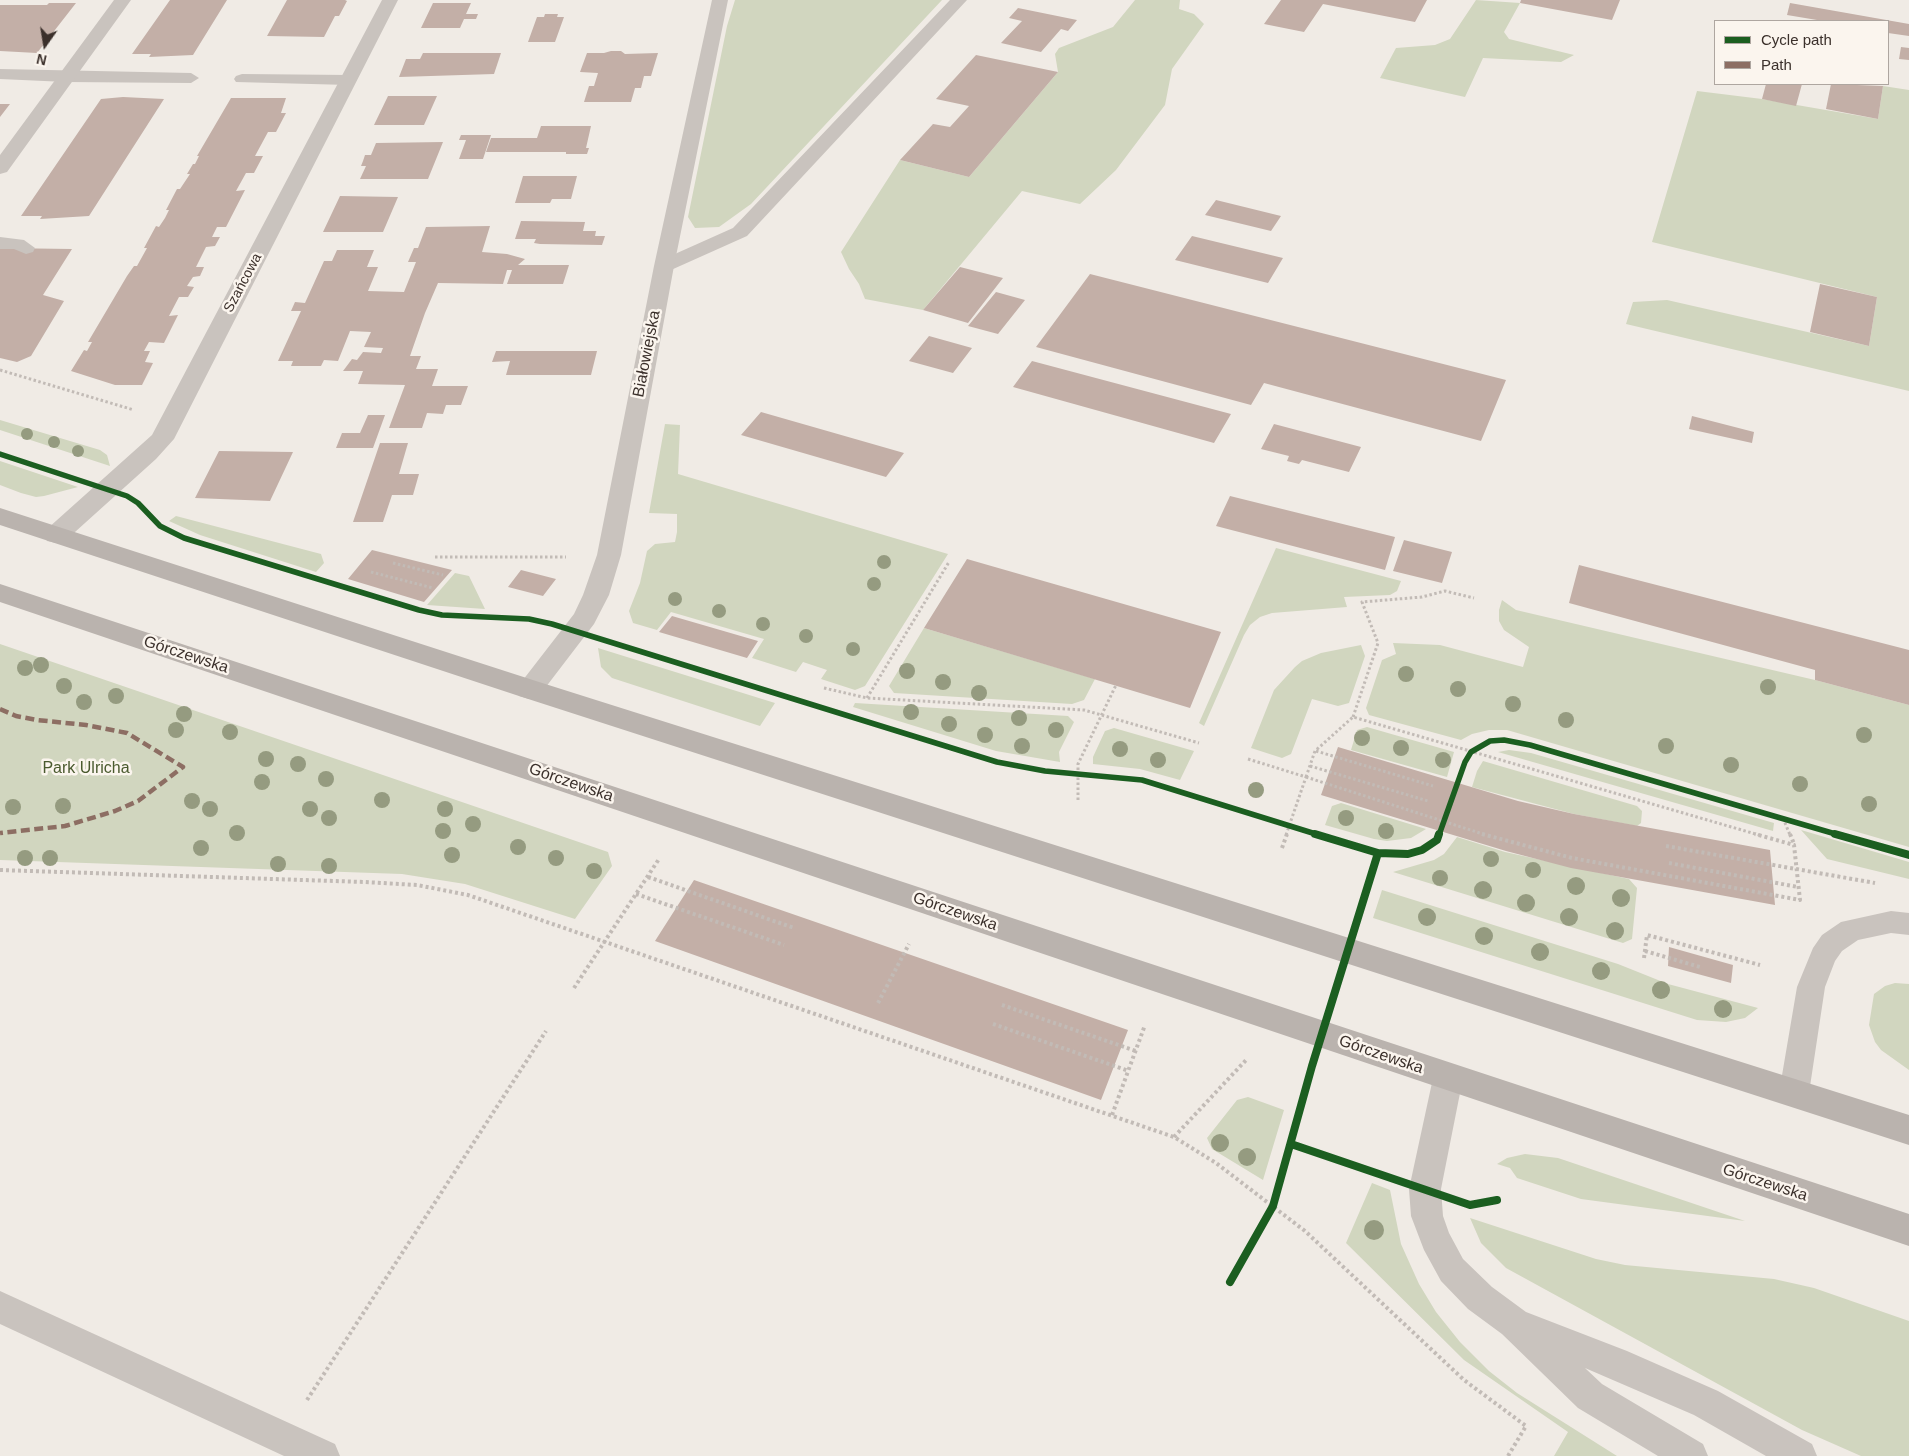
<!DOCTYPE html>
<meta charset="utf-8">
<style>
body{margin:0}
#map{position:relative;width:1909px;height:1456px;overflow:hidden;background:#f0ebe5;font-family:Arial,sans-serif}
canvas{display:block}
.legend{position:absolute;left:1714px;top:20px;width:175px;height:65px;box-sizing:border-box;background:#fbf5ee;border:1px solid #aea6a0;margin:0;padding:6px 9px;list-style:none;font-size:15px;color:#3b302b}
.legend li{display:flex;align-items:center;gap:10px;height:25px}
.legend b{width:25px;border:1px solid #aea6a0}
.north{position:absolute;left:20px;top:20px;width:50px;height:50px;-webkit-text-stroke:4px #fbf5ee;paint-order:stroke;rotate:193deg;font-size:14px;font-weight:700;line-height:20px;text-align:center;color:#3b302b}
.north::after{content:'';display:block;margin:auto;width:18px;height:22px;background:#3b302b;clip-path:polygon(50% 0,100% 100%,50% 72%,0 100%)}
</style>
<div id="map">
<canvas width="1909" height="1456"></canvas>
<ul class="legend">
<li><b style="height:6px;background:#1b5e20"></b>Cycle path</li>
<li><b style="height:6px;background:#8d6e63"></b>Path</li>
</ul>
<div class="north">N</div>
</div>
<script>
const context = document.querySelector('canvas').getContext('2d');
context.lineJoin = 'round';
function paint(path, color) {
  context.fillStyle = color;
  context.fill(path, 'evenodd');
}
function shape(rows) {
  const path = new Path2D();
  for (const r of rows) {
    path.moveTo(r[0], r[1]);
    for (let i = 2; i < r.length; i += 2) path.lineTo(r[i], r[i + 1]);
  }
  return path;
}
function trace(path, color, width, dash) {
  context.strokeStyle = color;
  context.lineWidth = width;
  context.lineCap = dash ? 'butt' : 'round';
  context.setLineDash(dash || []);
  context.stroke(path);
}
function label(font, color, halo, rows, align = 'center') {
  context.font = font + ' Arial,sans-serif';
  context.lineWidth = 5;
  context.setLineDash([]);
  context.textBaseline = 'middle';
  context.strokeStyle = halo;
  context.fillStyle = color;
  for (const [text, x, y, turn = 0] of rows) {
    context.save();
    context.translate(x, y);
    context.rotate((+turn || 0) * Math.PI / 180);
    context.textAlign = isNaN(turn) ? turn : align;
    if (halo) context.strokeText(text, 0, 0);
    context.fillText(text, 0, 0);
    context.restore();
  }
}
const green = shape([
 [735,0,942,0,751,204,719,227,695,228,688,217,727,26],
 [1135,0,1180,0,1179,9,1194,14,1204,24,1172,69,1165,105,1116,170,1080,204,1022,191,923,310,865,299,859,284,849,269,841,252,900,160,969,177,1058,72,1055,54,1059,48,1113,27],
 [1476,0,1520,3,1504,32,1509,39,1574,55,1561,62,1483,58,1465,97,1380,78,1396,48,1435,45,1450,39],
 [1883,86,1909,90,1909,391,1626,324,1633,302,1667,300,1869,346,1877,297,1652,242,1697,91,1762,99,1878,119],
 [0,420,100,450,107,455,110,466,0,430],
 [665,424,680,425,678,474,948,554,865,686,855,690,821,679,827,670,803,662,796,672,752,658,764,639,671,612,657,630,633,623,629,611,640,583,647,551,655,544,675,542,677,532,677,514,649,513],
 [0,461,78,487,44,496,36,497,21,493,0,485],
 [176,516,321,554,324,563,316,572,200,535,169,521],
 [1276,548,1401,581,1397,591,1390,595,1344,597,1347,607,1272,613,1260,617,1250,625,1244,635,1204,726,1199,723],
 [455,573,469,576,485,609,427,605],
 [1502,600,1516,610,1815,680,1909,705,1909,847,1507,730,1489,730,1472,734,1461,740,1369,715,1366,708,1382,660,1396,654,1393,643,1440,645,1523,667,1529,647,1504,630,1499,621,1499,610],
 [924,628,1095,679,1084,700,1072,704,894,693,889,686],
 [0,644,608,852,612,866,575,919,465,884,402,874,0,860],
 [1361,645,1365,656,1349,703,1338,706,1312,699,1291,754,1282,758,1251,748,1274,690,1295,667,1302,661,1321,653],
 [598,648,775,703,760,726,612,678,601,667],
 [855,703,1068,716,1074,722,1059,752,1060,762,996,751,853,707],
 [1367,727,1454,752,1447,777,1351,750,1357,730],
 [1114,728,1194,751,1180,780,1140,769,1093,764,1093,757,1105,731],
 [1509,750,1531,753,1774,823,1773,831,1498,752],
 [1483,761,1637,806,1642,811,1641,823,1637,826,1574,814,1472,787,1477,771],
 [1341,803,1426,829,1411,838,1387,841,1374,839,1325,825,1332,806],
 [1801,830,1909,862,1909,879,1827,859],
 [1457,837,1505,852,1629,879,1637,888,1632,939,1623,943,1393,872,1434,860,1444,854],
 [1382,890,1618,964,1668,984,1758,1008,1745,1018,1726,1022,1697,1020,1373,918],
 [1895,983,1909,984,1909,1070,1881,1050,1875,1042,1869,1025,1874,994,1885,986],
 [1248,1097,1284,1110,1263,1180,1212,1149,1207,1138,1237,1100],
 [1525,1154,1558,1158,1745,1221,1581,1199,1517,1178,1510,1168,1497,1164,1507,1158],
 [1372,1183,1390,1190,1401,1244,1419,1284,1436,1312,1460,1342,1489,1371,1517,1393,1617,1456,1554,1456,1568,1432,1464,1360,1346,1243],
 [1470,1218,1596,1259,1625,1265,1774,1279,1814,1288,1909,1321,1909,1456,1861,1456,1802,1430,1506,1268,1481,1243]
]);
const building = shape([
 [170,0,227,0,193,55,149,57,151,54,132,54],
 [287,0,345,0,347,1,339,16,335,16,324,37,267,36],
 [1281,0,1427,0,1415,22,1323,4,1304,32,1264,24],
 [1521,0,1620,0,1612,20,1520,3],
 [49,3,76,3,37,53,0,51,0,5,47,5],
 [433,3,471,3,466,14,478,14,476,19,464,19,460,28,421,28],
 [1790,3,1909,24,1909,36,1888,33,1888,21,1823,21,1787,15],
 [1018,8,1077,20,1068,31,1061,29,1041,52,1001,43,1022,21,1009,18],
 [545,14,558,14,557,17,564,17,555,42,528,42,537,17,544,17],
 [1901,47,1909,48,1909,60,1899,59],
 [611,51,621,51,625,54,658,53,651,76,644,76,641,88,635,88,631,102,584,102,589,86,594,86,598,73,580,72,587,53,604,53],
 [423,53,501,53,494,74,399,77,406,59,420,59],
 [976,55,1058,72,969,177,900,160,933,124,950,127,969,106,936,99],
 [1766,84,1802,84,1796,106,1762,99],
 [1831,84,1883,86,1878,119,1826,109],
 [388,96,437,96,424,125,374,125],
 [123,97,164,99,89,216,40,219,42,216,21,216,101,99],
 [231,98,286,98,281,113,286,113,276,132,268,132,255,156,263,156,254,173,246,173,236,191,245,190,226,227,217,227,212,237,220,237,215,246,206,247,196,267,204,267,200,276,193,277,187,286,194,287,188,297,179,297,169,316,178,315,164,343,149,342,144,351,150,351,145,362,153,363,142,385,115,385,71,371,84,350,87,351,92,342,88,342,127,276,134,266,137,266,147,248,144,248,156,226,159,227,165,218,169,210,166,210,177,189,180,189,190,174,187,174,193,164,195,164,199,156,197,156],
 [0,104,10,104,0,117],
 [541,126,591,126,586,148,589,148,587,154,566,154,566,152,486,152,491,138,537,138],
 [461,135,491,135,483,159,459,159,466,140,459,140],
 [443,142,428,179,360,179,366,166,361,166,363,161,365,155,371,155,376,143],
 [523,176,577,176,571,199,552,199,550,203,515,203],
 [340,196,398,197,383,232,323,232],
 [1216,200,1281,216,1271,231,1205,215],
 [521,221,585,222,583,231,596,231,595,236,605,236,602,245,540,244,534,243,536,239,515,239],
 [490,226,482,252,507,254,525,259,518,265,569,265,563,284,507,284,512,270,507,270,503,284,438,283,425,313,410,356,421,356,416,369,438,369,432,386,468,386,461,405,446,405,443,414,427,413,422,428,389,428,405,385,358,384,363,371,343,371,352,359,357,360,363,352,381,353,383,348,364,347,371,332,350,331,338,361,324,360,321,366,291,366,293,361,278,361,301,311,291,311,295,302,305,303,324,261,332,261,337,250,374,250,367,267,378,267,368,291,404,292,416,262,408,262,414,248,418,248,426,227],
 [1192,236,1283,258,1268,283,1175,260],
 [0,248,72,249,43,295,64,301,31,356,17,362,0,358],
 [960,267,1003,278,968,323,923,310],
 [1090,274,1506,380,1481,441,1264,383,1251,405,1036,347],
 [1820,284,1877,297,1869,346,1810,332],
 [996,292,1025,300,998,334,968,326],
 [929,336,972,348,953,373,909,361],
 [496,351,597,351,591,375,506,375,510,361,492,362],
 [1032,361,1231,414,1214,443,1013,387],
 [761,412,904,453,886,477,741,435],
 [368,415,385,415,373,448,336,448,342,433,360,433],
 [1692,416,1754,432,1752,443,1689,429],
 [1274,424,1361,447,1349,472,1302,460,1299,464,1287,461,1289,456,1261,449],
 [380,443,408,443,399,474,419,474,413,495,392,495,383,522,353,522],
 [219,451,293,452,270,501,195,498],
 [1230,496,1395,537,1385,570,1216,526],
 [1404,540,1452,552,1442,583,1393,571],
 [372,550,452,570,424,602,348,579],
 [967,559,1221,632,1190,708,924,628],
 [1579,565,1909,650,1909,705,1815,680,1815,670,1569,603],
 [521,570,556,579,543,596,508,587],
 [672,616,758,641,747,658,659,632],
 [1338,747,1518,801,1574,814,1770,850,1775,905,1571,868,1506,851,1321,795],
 [694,880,1128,1030,1101,1100,655,941],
 [1669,947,1733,965,1731,983,1668,966]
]);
const pathFar1 = shape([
 [0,370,134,410],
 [435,557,566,557],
 [393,563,443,575],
 [371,572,433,588],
 [824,688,867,698,1084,710,1199,743],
 [867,698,949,562],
 [1353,717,1378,643,1362,602,1422,597,1445,591,1474,598],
 [1316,751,1433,786],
 [1248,759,1306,777],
 [1310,766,1428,801],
 [1306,777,1486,835],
 [1306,777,1315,751,1353,717,1759,835],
 [1078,800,1078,764,1116,685],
 [1783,818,1790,835],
 [1286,835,1306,777]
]);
const path = shape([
 [1482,834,1572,858,1800,900,1794,845,1755,834],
 [1790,834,1794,844],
 [1666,846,1875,883],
 [1282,848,1287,834],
 [1669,863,1798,887],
 [0,870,364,882,417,885,468,895,1174,1137,1216,1163,1305,1231,1464,1380,1526,1426,1508,1456],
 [648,877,794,928],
 [636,894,784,945],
 [1645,951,1700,967],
 [1644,958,1647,935,1760,965],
 [574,988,659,859],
 [878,1003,909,944],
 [1002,1005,1136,1051],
 [993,1024,1129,1071],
 [1112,1115,1145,1025],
 [1174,1137,1247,1059],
 [307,1400,546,1031]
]);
const lane = shape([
 [950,0,967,0,747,236,671,270,657,270,655,266,657,262,733,228,950,0],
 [0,69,191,73,199,78,191,83,66,82,0,79,0,69],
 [242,74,349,75,357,80,349,85,236,82,234,79,236,76,242,74],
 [0,237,24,240,35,248,33,252,26,254,14,249,0,249,0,237],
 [1891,911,1909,913,1909,935,1891,933,1858,940,1842,951,1835,961,1825,987,1809,1093,1805,1102,1794,1106,1783,1102,1779,1093,1797,987,1813,948,1822,935,1841,922,1891,911],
 [1448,1065,1458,1069,1463,1078,1441,1189,1443,1216,1449,1233,1463,1259,1492,1287,1526,1312,1627,1351,1718,1391,1812,1444,1817,1456,1766,1456,1694,1415,1585,1368,1602,1384,1703,1444,1708,1456,1658,1456,1578,1408,1502,1334,1468,1309,1441,1281,1424,1250,1411,1216,1409,1189,1433,1078,1438,1069,1448,1065],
 [0,1291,335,1444,340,1456,284,1456,0,1324,0,1291]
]);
const street = shape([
 [114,0,131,0,7,172,0,174,0,155,114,0],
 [382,0,398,0,174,439,156,459,65,541,56,543,47,541,44,535,47,529,152,435,382,0],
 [712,0,728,0,674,266,621,555,609,595,594,624,539,696,529,699,519,696,516,689,574,614,583,595,597,555,654,266,712,0]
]);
const secondary = shape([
 [0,508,539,682,1909,1115,1909,1145,519,696,0,525,0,508],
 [0,584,1909,1214,1909,1246,0,602,0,584]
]);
const quiet = shape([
 [0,709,16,716,37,720,86,725,127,733,183,767,138,801,115,811,65,826,0,833]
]);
const cyclewayFar1 = shape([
 [0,454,127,496,138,503,160,526,184,538,419,610,442,615,529,619,552,624,997,762,1045,771,1142,780,1319,835],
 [1439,835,1465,762,1471,752,1490,741,1504,740,1530,745,1839,835]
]);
const cycleway = shape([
 [1315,834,1378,853,1408,854,1422,850,1437,840,1439,834],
 [1835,834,1909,855],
 [1291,1144,1470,1205,1497,1200],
 [1230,1282,1273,1206,1312,1066,1378,853]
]);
const trees = [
 [27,434,6],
 [54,442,6],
 [78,451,6],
 [884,562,7],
 [874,584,7],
 [675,599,7],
 [719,611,7],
 [763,624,7],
 [806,636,7],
 [853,649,7],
 [41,665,8],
 [25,668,8],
 [907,671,8],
 [1406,674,8],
 [943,682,8],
 [64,686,8],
 [1768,687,8],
 [1458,689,8],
 [979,693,8],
 [116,696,8],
 [84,702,8],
 [1513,704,8],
 [911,712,8],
 [184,714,8],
 [1019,718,8],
 [1566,720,8],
 [949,724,8],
 [176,730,8],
 [1056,730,8],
 [230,732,8],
 [985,735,8],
 [1864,735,8],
 [1362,738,8],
 [1022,746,8],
 [1666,746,8],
 [1401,748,8],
 [1120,749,8],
 [266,759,8],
 [1158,760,8],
 [1443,760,8],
 [298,764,8],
 [1731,765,8],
 [326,779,8],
 [262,782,8],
 [1800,784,8],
 [1256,790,8],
 [382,800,8],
 [192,801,8],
 [1869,804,8],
 [63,806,8],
 [13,807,8],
 [210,809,8],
 [310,809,8],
 [445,809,8],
 [329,818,8],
 [1346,818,8],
 [473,824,8],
 [443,831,8],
 [1386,831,8],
 [237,833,8],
 [518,847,8],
 [201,848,8],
 [452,855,8],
 [25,858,8],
 [50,858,8],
 [556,858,8],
 [1491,859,8],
 [278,864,8],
 [329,866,8],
 [1533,870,8],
 [594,871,8],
 [1440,878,8],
 [1576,886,9],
 [1483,890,9],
 [1621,898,9],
 [1526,903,9],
 [1427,917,9],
 [1569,917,9],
 [1615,931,9],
 [1484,936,9],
 [1540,952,9],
 [1601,971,9],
 [1661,990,9],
 [1723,1009,9],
 [1220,1143,9],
 [1247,1157,9],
 [1374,1230,10]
];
const farStreetnames = [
 ["Szańcowa",243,283,-62]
];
const streetNames = [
 ["Białowiejska",647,354,-79],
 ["Górczewska",186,655,18],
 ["Górczewska",571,783,19],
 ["Górczewska",955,912,19],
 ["Górczewska",1381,1055,19],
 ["Górczewska",1765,1183,18]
];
const parkNames = [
 ["Park Ulricha",86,769]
];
paint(green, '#d1d6bf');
paint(building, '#c3afa7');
trace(pathFar1, '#c2bbb6', 3, [2.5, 2.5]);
trace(path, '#c2bbb6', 4, [3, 3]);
paint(lane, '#c9c3be');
paint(street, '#c9c3be');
paint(secondary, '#bab3ae');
trace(quiet, '#8d6e63', 4.5, [9, 4.5]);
trace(cyclewayFar1, '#1b5e20', 5.5);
trace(cycleway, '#1b5e20', 8);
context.fillStyle = '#959b80';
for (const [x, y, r] of trees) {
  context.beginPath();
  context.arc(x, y, r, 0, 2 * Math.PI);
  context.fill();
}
label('14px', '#3b302b', '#fbf5ee', farStreetnames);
label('16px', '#3b302b', '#fbf5ee', streetNames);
label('16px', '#4a5a2e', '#fbf5ee', parkNames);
</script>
